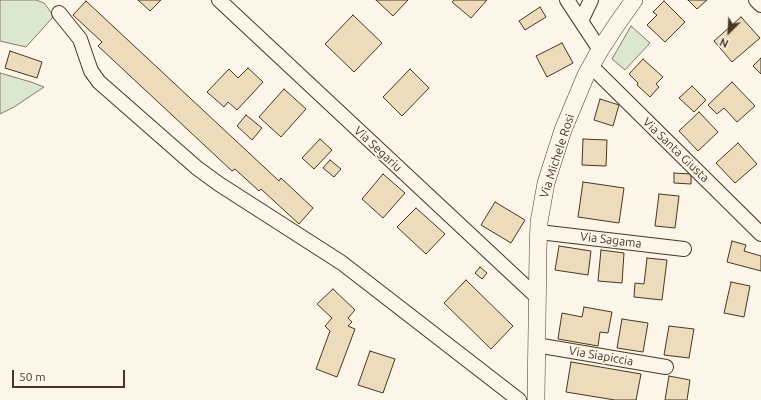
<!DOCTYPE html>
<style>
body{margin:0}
#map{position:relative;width:761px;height:400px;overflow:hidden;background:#fbf6e9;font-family:Ubuntu,sans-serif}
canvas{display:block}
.north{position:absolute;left:709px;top:12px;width:40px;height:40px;-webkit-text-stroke:3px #fbf6e9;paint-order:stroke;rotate:204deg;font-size:11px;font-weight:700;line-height:16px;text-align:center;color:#4a3520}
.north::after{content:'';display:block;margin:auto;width:14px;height:18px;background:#4a3520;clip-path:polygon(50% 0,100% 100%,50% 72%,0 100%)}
.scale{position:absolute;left:12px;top:370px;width:113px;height:18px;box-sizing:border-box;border:2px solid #4a3520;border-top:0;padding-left:5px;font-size:12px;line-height:14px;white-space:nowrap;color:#4a3520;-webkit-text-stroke:3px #fbf6e9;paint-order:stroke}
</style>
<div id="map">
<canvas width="761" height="400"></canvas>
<div class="north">N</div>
<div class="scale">50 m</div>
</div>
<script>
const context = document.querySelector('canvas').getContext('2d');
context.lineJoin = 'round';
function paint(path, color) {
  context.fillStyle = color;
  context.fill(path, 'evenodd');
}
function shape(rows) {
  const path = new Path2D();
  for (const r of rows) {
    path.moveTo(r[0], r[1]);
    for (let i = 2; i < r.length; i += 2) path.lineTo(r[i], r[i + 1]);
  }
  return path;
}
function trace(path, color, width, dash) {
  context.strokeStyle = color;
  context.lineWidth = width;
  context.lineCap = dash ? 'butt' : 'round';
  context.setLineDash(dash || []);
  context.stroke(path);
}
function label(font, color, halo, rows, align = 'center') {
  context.font = font + ' Ubuntu,sans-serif';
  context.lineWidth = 3;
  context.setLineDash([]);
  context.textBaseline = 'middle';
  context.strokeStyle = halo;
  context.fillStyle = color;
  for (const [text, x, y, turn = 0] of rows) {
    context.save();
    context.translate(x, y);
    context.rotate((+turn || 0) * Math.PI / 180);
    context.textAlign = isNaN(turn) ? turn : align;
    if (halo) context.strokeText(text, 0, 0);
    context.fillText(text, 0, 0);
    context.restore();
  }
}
const green = shape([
 [0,0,36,0,44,3,54,16,26,47,0,41,0,0],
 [631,26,650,43,625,70,612,59,631,26],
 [0,73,31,82,44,87,14,107,0,114,0,73]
]);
const building = shape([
 [138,0,161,0,150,11,138,0],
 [376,0,408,0,393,16,376,0],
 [454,0,487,0,471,18,452,2,454,0],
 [688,0,707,0,697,9,688,0],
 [86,1,279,181,281,178,313,208,299,224,261,189,259,191,235,169,232,171,98,46,102,42,73,15,86,1],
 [664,1,685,22,665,42,647,25,657,15,653,12,664,1],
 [540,7,546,17,525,30,519,21,540,7],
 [353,15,382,43,354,72,325,44,353,15],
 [741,17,760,38,732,62,714,41,741,17],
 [562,43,573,63,547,77,536,56,562,43],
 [10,51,42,62,37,78,5,68,10,51],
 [761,58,761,74,753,66,761,58],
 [643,59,663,77,656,84,659,87,650,97,637,85,638,83,629,74,643,59],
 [248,68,263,82,237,110,228,102,224,107,207,92,229,69,238,78,248,68],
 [410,69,429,88,402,116,383,97,410,69],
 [732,82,755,106,737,122,724,108,717,114,708,105,732,82],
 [692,86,706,100,694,112,679,98,692,86],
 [284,89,306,109,281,137,259,117,284,89],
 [600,99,619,105,613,126,594,120,600,99],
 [699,112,718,132,698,151,679,131,699,112],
 [246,115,262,128,252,140,237,126,246,115],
 [320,139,332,150,314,169,302,158,320,139],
 [583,139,607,140,606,166,582,165,583,139],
 [738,143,757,164,735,183,716,163,738,143],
 [330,160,341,169,334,177,323,168,330,160],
 [674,173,691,174,691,184,674,183,674,173],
 [383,174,405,193,383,218,362,199,383,174],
 [583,182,624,188,619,223,578,217,583,182],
 [659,194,679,196,675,228,655,226,659,194],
 [495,202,525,220,511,243,481,225,495,202],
 [416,208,445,234,426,254,397,227,416,208],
 [732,241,746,245,744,251,761,256,761,271,727,262,732,241],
 [559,246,591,251,588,275,555,270,559,246],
 [601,250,624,253,622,283,598,281,601,250],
 [647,258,667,260,662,300,634,297,635,283,644,284,647,258],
 [480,267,487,273,482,279,475,273,480,267],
 [466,280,513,326,491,349,444,303,466,280],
 [731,282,750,286,744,317,724,313,731,282],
 [333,289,355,310,348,318,352,322,348,326,355,329,337,377,316,369,330,331,325,326,332,318,317,304,333,289],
 [584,307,612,312,608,333,600,332,598,346,558,339,562,313,582,317,584,307],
 [622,319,648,323,643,352,617,348,622,319],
 [669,326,694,329,689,358,664,355,669,326],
 [370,351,395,359,383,393,358,385,370,351],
 [571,362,641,374,636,400,615,400,566,392,571,362],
 [669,376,690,380,687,400,665,400,669,376]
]);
const minor = shape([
 [219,0,537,297],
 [567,0,600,50],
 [756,0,761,5],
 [59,13,80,39,91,71,99,82,197,168,219,184,342,263,519,400],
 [581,21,591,0],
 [591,66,761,234],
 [539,232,684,249],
 [536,345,666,367]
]);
const tertiary = shape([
 [536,400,538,250,539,222,546,183,563,130,586,75,600,50,617,24,634,0]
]);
const streetNames = [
 ["Via Segariu",378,149,43],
 ["Via Santa Giusta",676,150,44],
 ["Via Michele Rosi",557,156,-72],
 ["Via Sagama",611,240,7],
 ["Via Siapiccia",601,356,10]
];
paint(green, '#dce7d0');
trace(green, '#887966', 1);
paint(building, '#ecdcbc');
trace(building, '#4a3520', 1);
trace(minor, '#4a3520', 16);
trace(tertiary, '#4a3520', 18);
trace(minor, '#fbf6e9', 14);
trace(tertiary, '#fbf6e9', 17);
label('12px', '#4a3520', '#fbf6e9', streetNames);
</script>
